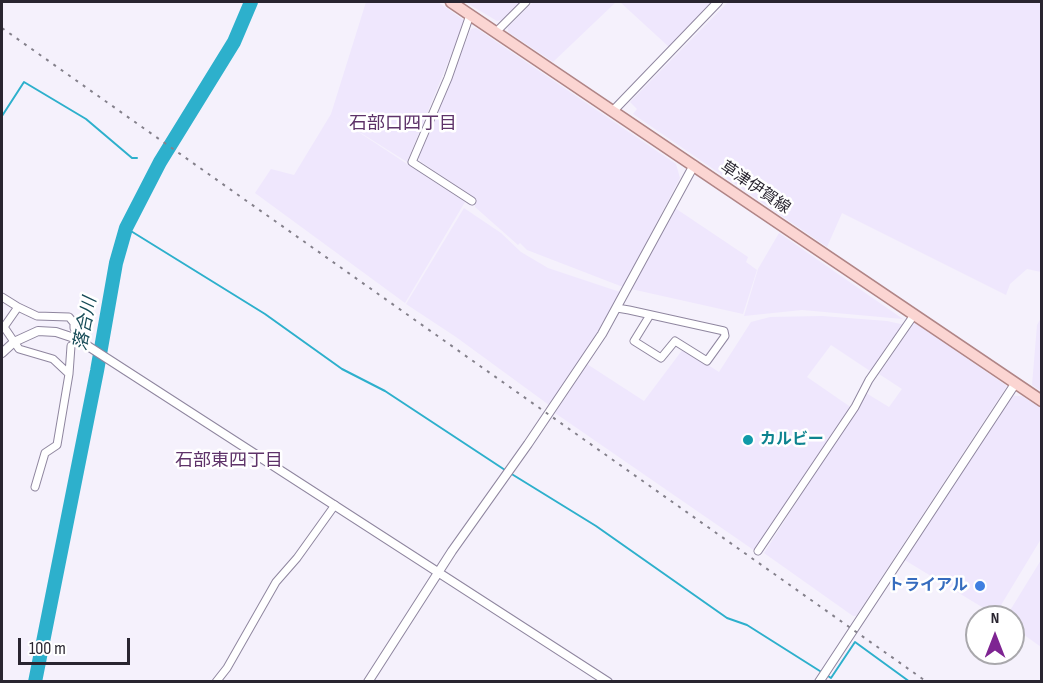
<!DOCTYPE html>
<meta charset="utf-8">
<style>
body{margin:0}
#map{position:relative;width:1043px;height:683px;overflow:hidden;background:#f5f1fc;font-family:"Sofia Sans Condensed",sans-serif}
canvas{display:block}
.frame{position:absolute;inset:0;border:3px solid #292530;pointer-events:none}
.north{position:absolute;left:965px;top:605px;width:60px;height:60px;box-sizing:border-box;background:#fff;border:2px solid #a9a8ac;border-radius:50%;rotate:0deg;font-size:16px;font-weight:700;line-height:24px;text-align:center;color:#292530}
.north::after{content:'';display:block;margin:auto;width:21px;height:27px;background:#7e2492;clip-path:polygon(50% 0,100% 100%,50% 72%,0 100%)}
.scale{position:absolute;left:18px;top:638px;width:112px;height:27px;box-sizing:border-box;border:3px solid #292530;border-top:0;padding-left:8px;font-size:18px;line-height:21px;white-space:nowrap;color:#292530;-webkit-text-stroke:4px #fff;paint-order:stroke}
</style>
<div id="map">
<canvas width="1043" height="683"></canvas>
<div class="frame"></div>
<div class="north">N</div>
<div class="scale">100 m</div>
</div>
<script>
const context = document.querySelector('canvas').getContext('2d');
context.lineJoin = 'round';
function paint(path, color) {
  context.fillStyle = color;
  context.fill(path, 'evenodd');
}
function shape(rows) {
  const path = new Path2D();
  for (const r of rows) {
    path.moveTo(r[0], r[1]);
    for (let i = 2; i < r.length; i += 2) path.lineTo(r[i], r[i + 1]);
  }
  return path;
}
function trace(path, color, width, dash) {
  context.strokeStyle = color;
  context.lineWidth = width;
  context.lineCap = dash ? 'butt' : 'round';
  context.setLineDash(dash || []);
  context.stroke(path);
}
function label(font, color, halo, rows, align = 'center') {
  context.font = font + ' "Sofia Sans Condensed","Noto Sans JP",sans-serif';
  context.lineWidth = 5;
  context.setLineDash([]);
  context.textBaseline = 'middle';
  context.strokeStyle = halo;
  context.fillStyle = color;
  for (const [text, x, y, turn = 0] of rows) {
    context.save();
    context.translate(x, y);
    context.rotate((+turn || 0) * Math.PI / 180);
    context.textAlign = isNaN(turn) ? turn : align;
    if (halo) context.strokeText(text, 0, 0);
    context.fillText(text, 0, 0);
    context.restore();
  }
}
const built = shape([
 [366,2,438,2,465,21,407,162,334,116,465,202,405,303,255,193,271,169,294,175,331,114],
 [465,2,520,2,502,20,497,21],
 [533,2,616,2,553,62,508,32,508,27],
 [620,2,712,2,669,47],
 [728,2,1041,2,1041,272,1027,269,1010,284,1006,295,842,213,827,247,633,114,637,109,630,102],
 [476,28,676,164,680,178,623,287,527,250,520,243,518,245,475,207,475,198,421,162,418,156,471,29],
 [464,208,501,233,521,252,548,268,620,292,593,340,549,405,456,337,406,304],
 [675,208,748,257,746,262,757,270,743,314,631,289],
 [779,233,903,319,802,310,744,316,758,269],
 [822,316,887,321,905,325,870,371,831,345,807,377,852,408,755,551,555,413,587,364,644,401,683,349,719,372,751,322,770,317],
 [1041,318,1041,391,1032,385,1037,325],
 [914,322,1007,386,856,616,853,616,764,553,866,393,889,407,902,389,879,374],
 [1012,396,1022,396,1041,408,1041,539,995,615,903,559],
 [1041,560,1041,647,1013,627,1013,617,1006,617]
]);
const stream = shape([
 [2,116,24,82,86,119,132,158,137,158],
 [126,228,265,314,342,369,385,391,505,470],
 [510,473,596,526,727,618,747,625,823,673],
 [828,676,831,678,855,642,910,682]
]);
const river = shape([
 [35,682,97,371,116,263,126,228,160,162,234,42,251,2]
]);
const minor = shape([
 [470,15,448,78,412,162,472,201],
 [496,32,526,2],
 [2,297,18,307,4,327,19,349,53,359,69,374,57,445,45,453,35,487],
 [18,307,37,316,69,317,74,323,74,328],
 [617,308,629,310,724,331,725,336,707,361,675,341,661,358,634,341,650,315],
 [69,374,71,346],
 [758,551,855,407,869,380,914,315],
 [216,682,227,668,276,582,297,558,335,505]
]);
const tertiary = shape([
 [613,111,718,2],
 [2,353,14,342,38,331,56,332,77,339,608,682],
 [368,682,452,551,528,444,602,334,694,165],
 [819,682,1015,384]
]);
const primary = shape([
 [451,2,1042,401]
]);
const rail = shape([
 [2,28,927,682]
]);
const markers = [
 [748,440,6,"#0f9aa8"],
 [980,586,6,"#3f7fe0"]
];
const streetNames = [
 ["草津伊賀線",755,188,34]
];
const cultureNames = [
 ["カルビー",760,440]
];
const shopNames = [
 ["トライアル",968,586]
];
const neighbourhoodNames = [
 ["石部口四丁目",403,124],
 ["石部東四丁目",229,461]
];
const waterNames = [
 ["落合川",86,324,-79]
];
paint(built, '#efe7fd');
trace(stream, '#2db0cc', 2);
trace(river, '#2db0cc', 14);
trace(minor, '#8f869f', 9);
trace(tertiary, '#8f869f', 10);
trace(primary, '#b08586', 13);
trace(minor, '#fff', 7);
trace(tertiary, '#fff', 8);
trace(primary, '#fbd5d2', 10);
trace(rail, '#84808b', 2, [3, 6]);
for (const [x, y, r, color] of markers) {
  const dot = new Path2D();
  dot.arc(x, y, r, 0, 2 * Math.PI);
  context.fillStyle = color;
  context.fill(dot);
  trace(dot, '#fff', 2);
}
label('16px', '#292530', '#fff', streetNames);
label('bold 16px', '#0d838f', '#fff', cultureNames, 'left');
label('bold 16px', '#366cbe', '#fff', shopNames, 'right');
label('18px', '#5e3369', '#fff', neighbourhoodNames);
label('italic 18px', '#154a56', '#fff', waterNames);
</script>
